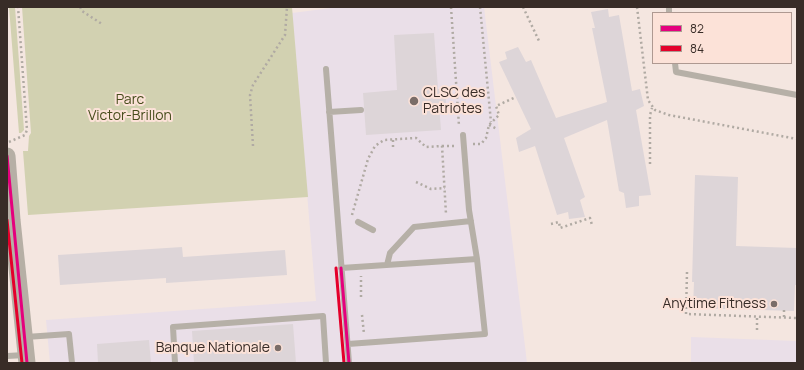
<!DOCTYPE html>
<style>
body{margin:0}
#map{position:relative;width:804px;height:370px;overflow:hidden;background:#f4e6e0;font-family:Manrope,sans-serif}
canvas{display:block}
.frame{position:absolute;inset:0;border:8px solid #382c27;pointer-events:none}
.legend{position:absolute;left:652px;top:12px;width:140px;height:52px;box-sizing:border-box;background:#fce2d8;border:1px solid #ae9991;margin:0;padding:5px 7px;list-style:none;font-size:12px;color:#382c27}
.legend li{display:flex;align-items:center;gap:8px;height:20px}
.legend b{width:20px;border:1px solid #ae9991}
</style>
<div id="map">
<canvas width="804" height="370"></canvas>
<div class="frame"></div>
<ul class="legend">
<li><b style="height:5px;background:#e5007d"></b>82</li>
<li><b style="height:5px;background:#e4002b"></b>84</li>
</ul>
</div>
<script>
const context = document.querySelector('canvas').getContext('2d');
context.lineJoin = 'round';
function paint(path, color) {
  context.fillStyle = color;
  context.fill(path, 'evenodd');
}
function shape(rows) {
  const path = new Path2D();
  for (const r of rows) {
    path.moveTo(r[0], r[1]);
    for (let i = 2; i < r.length; i += 2) path.lineTo(r[i], r[i + 1]);
  }
  return path;
}
function trace(path, color, width, dash) {
  context.strokeStyle = color;
  context.lineWidth = width;
  context.lineCap = dash ? 'butt' : 'round';
  context.setLineDash(dash || []);
  context.stroke(path);
}
function label(font, color, halo, rows, align = 'center') {
  context.font = font + ' Manrope,sans-serif';
  context.lineWidth = 4;
  context.setLineDash([]);
  context.textBaseline = 'middle';
  context.strokeStyle = halo;
  context.fillStyle = color;
  for (const [text, x, y, turn = 0] of rows) {
    context.save();
    context.translate(x, y);
    context.rotate((+turn || 0) * Math.PI / 180);
    context.textAlign = isNaN(turn) ? turn : align;
    if (halo) context.strokeText(text, 0, 0);
    context.fillText(text, 0, 0);
    context.restore();
  }
}
const commercial = shape([
 [339,7,484,7,527,363,50,363,46,320,316,301,292,13],
 [691,337,797,341,797,363,691,363]
]);
const green = shape([
 [9,7,15,7,24,130,21,133,19,133],
 [22,7,292,7,308,197,28,215,23,151,28,151,29,136,31,133]
]);
const building = shape([
 [608,9,609,17,619,15,632,91,640,89,644,106,636,110,651,195,639,196,639,206,626,208,624,193,619,191,607,120,564,138,585,197,580,200,585,217,569,219,568,212,557,215,535,146,519,152,516,138,531,129,499,62,507,59,505,52,518,47,526,62,531,60,556,118,607,102,592,28,595,28,591,12],
 [434,33,438,89,445,89,446,103,439,104,441,130,366,135,363,93,397,90,394,35],
 [695,175,738,177,736,246,797,248,797,285,795,285,794,311,693,308,694,282,692,282],
 [182,247,183,257,285,250,287,275,166,283,166,278,60,285,58,255],
 [293,324,296,363,194,363,192,331],
 [149,340,151,363,98,363,97,344]
]);
const path = shape([
 [80,7,82,11,102,24],
 [451,7,459,126],
 [480,7,491,122],
 [523,7,540,43],
 [637,7,648,100,655,110,669,115,797,139],
 [489,125,497,129],
 [393,140,393,150],
 [9,142,25,135,27,130,18,7],
 [473,144,481,144,486,138,489,125,499,115,496,106,516,97],
 [253,146,250,95,253,85,285,35,287,7],
 [442,146,455,146],
 [650,164,650,115,652,108],
 [416,182,431,189,445,188],
 [352,215,368,159,375,146,384,140,416,138,426,147,442,146,446,214],
 [551,224,559,222,560,228,590,218,592,225],
 [687,272,686,314,797,318],
 [361,297,361,276],
 [784,310,784,318],
 [362,315,364,334],
 [757,330,757,317],
 [796,363,797,363]
]);
const lane = shape([
 [669,7,669,13],
 [675,63,676,72,797,95],
 [326,69,349,363],
 [329,112,361,110],
 [358,222,373,230],
 [387,265,390,253,414,227,471,221],
 [341,268,477,259],
 [26,337,69,334,72,363],
 [348,344,485,334,477,259,469,210,463,135],
 [7,356,25,355],
 [175,363,173,327,323,316,326,363]
]);
const secondary = shape([
 [7,156,12,220,27,363]
]);
const bus1 = shape([
 [7,156,27,363],
 [341,268,349,363]
]);
const bus2 = shape([
 [7,220,22,363],
 [336,268,344,363]
]);
const markers = [
 [414,101,5,"#7a6d68"],
 [774,304,4,"#7a6d68"],
 [278,348,4,"#7a6d68"]
];
const poiNames = [
 ["CLSC des",423,93,"left"],
 ["Patriotes",423,109,"left"],
 ["Anytime Fitness",766,304],
 ["Banque Nationale",270,348]
];
const parkNames = [
 ["Parc",130,100],
 ["Victor-Brillon",130,116]
];
paint(commercial, '#eadfe8');
paint(green, '#d2d1b1');
paint(building, '#ddd5d8');
trace(path, '#b0aaa3', 2.5, [2, 3]);
trace(lane, '#b6b0a7', 6);
trace(secondary, '#b6afa5', 17);
trace(bus1, '#e5007d', 3);
trace(bus2, '#e4002b', 3);
for (const [x, y, r, color] of markers) {
  const dot = new Path2D();
  dot.arc(x, y, r, 0, 2 * Math.PI);
  context.fillStyle = color;
  context.fill(dot);
  trace(dot, '#fce2d8', 1.5);
}
label('14px', '#382c27', '#fce2d8', poiNames, 'right');
label('14px', '#474d1c', '#fce2d8', parkNames);
</script>
